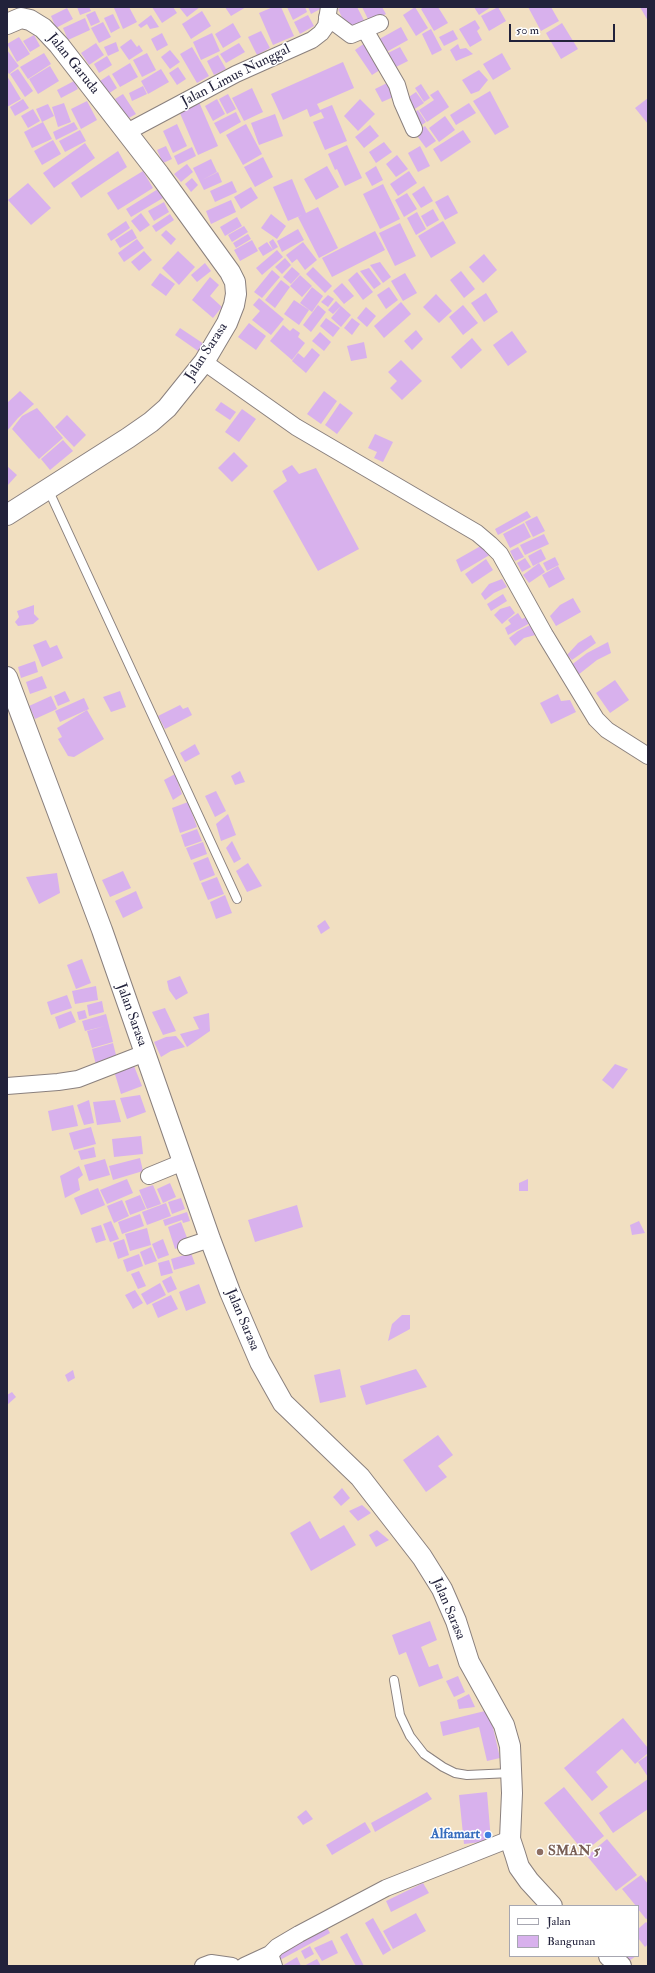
<!DOCTYPE html>
<style>
body{margin:0}
#map{position:relative;width:655px;height:1973px;overflow:hidden;background:#f1dfc1;font-family:"IM FELL Double Pica",serif}
canvas{display:block}
.frame{position:absolute;inset:0;border:8px solid #22223b;pointer-events:none}
.legend{position:absolute;left:509px;top:1905px;width:130px;height:52px;box-sizing:border-box;background:#fff;border:1px solid #a7a7b1;margin:0;padding:5px 7px;list-style:none;font-size:12px;color:#22223b}
.legend li{display:flex;align-items:center;gap:8px;height:20px}
.legend b{width:20px;border:1px solid #a7a7b1}
.scale{position:absolute;left:509px;top:24px;width:106px;height:18px;box-sizing:border-box;border:2px solid #22223b;border-top:0;padding-left:5px;font-size:12px;line-height:14px;white-space:nowrap;color:#22223b;-webkit-text-stroke:3px #fff;paint-order:stroke}
</style>
<div id="map">
<canvas width="655" height="1973"></canvas>
<div class="frame"></div>
<ul class="legend">
<li><b style="height:5px;background:#fff"></b>Jalan</li>
<li><b style="height:11px;background:#d8b1ed"></b>Bangunan</li>
</ul>
<div class="scale">50 m</div>
</div>
<script>
const context = document.querySelector('canvas').getContext('2d');
context.lineJoin = 'round';
function paint(path, color) {
  context.fillStyle = color;
  context.fill(path, 'evenodd');
}
function shape(rows) {
  const path = new Path2D();
  for (const r of rows) {
    path.moveTo(r[0], r[1]);
    for (let i = 2; i < r.length; i += 2) path.lineTo(r[i], r[i + 1]);
  }
  return path;
}
function trace(path, color, width, dash) {
  context.strokeStyle = color;
  context.lineWidth = width;
  context.lineCap = dash ? 'butt' : 'round';
  context.setLineDash(dash || []);
  context.stroke(path);
}
function label(font, color, halo, rows, align = 'center') {
  context.font = font + ' "IM FELL Double Pica",serif';
  context.lineWidth = 3;
  context.setLineDash([]);
  context.textBaseline = 'middle';
  context.strokeStyle = halo;
  context.fillStyle = color;
  for (const [text, x, y, turn = 0] of rows) {
    context.save();
    context.translate(x, y);
    context.rotate((+turn || 0) * Math.PI / 180);
    context.textAlign = isNaN(turn) ? turn : align;
    if (halo) context.strokeText(text, 0, 0);
    context.fillText(text, 0, 0);
    context.restore();
  }
}
const building = shape([
 [77,7,89,7,91,11,80,15],
 [116,7,129,7,137,22,123,29,114,8],
 [152,7,173,7,177,13,162,23],
 [179,7,200,7,187,17],
 [225,7,246,7,231,16],
 [273,7,281,7,294,36,273,45,259,13],
 [287,7,305,7,307,12,293,20],
 [308,7,324,7,311,14],
 [343,7,357,7,367,26,350,34,338,9],
 [362,7,382,7,386,14,370,23],
 [415,7,428,28,416,36,403,15],
 [424,7,438,7,448,23,434,31,421,9],
 [474,7,491,7,479,15],
 [498,7,506,21,489,31,481,16],
 [528,7,551,7,559,21,541,31],
 [640,7,648,7,648,21],
 [67,8,73,19,56,28,51,16],
 [95,11,100,22,91,26,86,15],
 [202,11,211,26,191,39,182,24],
 [113,14,120,28,111,33,104,18],
 [151,15,159,27,150,29,147,24,141,28,138,25],
 [308,15,314,26,300,34,294,22],
 [85,18,90,30,68,40,63,28],
 [475,20,480,28,477,31,482,40,470,47,459,29],
 [103,22,111,37,99,43,91,28],
 [233,23,241,37,223,48,215,34],
 [562,23,578,49,561,59,546,33],
 [401,27,408,40,381,55,374,42],
 [431,29,442,50,432,55,422,34],
 [453,30,458,39,444,46,439,37],
 [261,31,270,48,257,55,248,37],
 [162,33,168,45,157,51,151,39],
 [212,33,220,51,201,60,193,42],
 [34,35,40,46,30,52,23,41],
 [19,37,30,54,17,62,7,44],
 [131,39,137,47,139,45,143,51,129,60,120,47],
 [369,40,386,66,372,75,355,50],
 [116,42,119,51,108,56,104,47],
 [96,43,104,55,89,65,81,53],
 [239,43,245,52,226,63,220,54],
 [458,44,460,49,466,48,473,54,456,61,450,50],
 [192,47,209,76,197,83,180,54],
 [400,47,408,61,392,69,384,55],
 [7,50,19,66,9,74,7,71],
 [170,50,180,62,170,69,161,57],
 [44,53,51,64,28,79,20,67],
 [147,53,156,70,142,77,133,60],
 [502,53,511,69,493,80,483,64],
 [218,55,226,69,214,75,207,61],
 [107,56,112,65,99,73,94,64],
 [343,62,354,88,317,104,321,112,310,117,307,109,283,120,271,94],
 [130,63,138,77,120,87,112,74],
 [50,66,59,81,38,94,29,79],
 [178,67,186,79,177,85,169,73],
 [18,69,33,91,25,97,10,74],
 [161,69,169,82,148,94,141,81],
 [479,70,488,80,479,91,471,94,462,80],
 [109,75,117,88,108,94,100,81],
 [7,76,21,99,7,107],
 [393,80,400,94,382,102,375,89],
 [74,81,78,89,61,98,57,90],
 [421,84,430,98,424,102,415,88],
 [143,86,147,94,132,101,129,93],
 [252,88,263,112,244,121,232,98],
 [438,90,449,107,427,122,419,110,434,100,430,95],
 [490,91,509,127,495,135,473,101],
 [416,92,424,103,410,112,403,101],
 [123,94,136,114,127,119,115,99],
 [228,94,236,109,227,114,219,99],
 [648,98,648,124,635,108],
 [23,99,29,108,15,116,10,107],
 [217,99,225,114,213,121,205,106],
 [360,99,375,114,358,131,344,116],
 [87,101,97,120,81,129,71,109],
 [199,102,218,146,198,155,179,111],
 [64,103,71,122,58,127,52,107],
 [469,103,476,113,456,125,450,115],
 [48,104,54,116,42,122,36,109],
 [332,105,347,141,325,150,313,122,324,118,320,110],
 [33,109,40,121,28,128,21,116],
 [418,110,426,122,419,127,411,115],
 [236,112,241,122,220,134,214,123],
 [275,114,283,136,259,145,251,123],
 [445,116,455,130,439,142,429,128],
 [43,122,52,139,32,148,24,132],
 [74,122,78,129,56,140,53,132],
 [177,124,187,146,173,153,163,131],
 [246,124,262,154,243,165,226,135],
 [370,125,379,136,364,148,355,137],
 [425,126,436,141,426,148,415,133],
 [80,130,86,141,65,152,59,141],
 [463,130,471,142,441,162,433,149],
 [53,140,61,154,42,165,34,151],
 [384,142,392,152,376,163,369,152],
 [85,143,95,158,54,188,43,173],
 [347,145,362,178,345,186,337,169,335,170,328,154],
 [166,146,172,159,163,163,157,150],
 [420,146,430,166,418,172,408,153],
 [192,147,196,156,178,165,174,156],
 [118,151,127,167,81,198,71,183],
 [397,155,408,169,396,177,386,164],
 [263,157,273,177,255,187,244,167],
 [211,159,217,172,202,180,218,172,222,182,204,190,193,168],
 [187,164,193,172,181,182,174,174],
 [327,166,339,187,316,200,304,179],
 [376,166,383,180,372,186,365,173],
 [143,171,153,188,118,210,107,193],
 [409,171,417,183,398,196,390,184],
 [192,178,198,185,191,192,185,184],
 [292,179,306,213,318,207,338,248,319,258,298,217,302,215,288,221,273,187],
 [232,181,237,192,215,202,210,191],
 [28,183,51,208,31,225,8,200],
 [383,184,400,219,380,229,363,194],
 [424,186,433,201,421,208,412,194],
 [251,187,258,198,241,209,234,197],
 [158,189,163,198,131,217,126,209],
 [407,193,417,209,404,217,395,200],
 [448,195,458,213,445,220,435,202],
 [231,200,236,212,211,224,206,211],
 [164,202,169,212,154,221,148,211],
 [433,209,439,220,427,227,421,216],
 [417,212,426,229,416,235,407,218],
 [141,213,150,225,140,232,131,221],
 [170,214,174,220,156,232,152,226],
 [271,214,286,226,277,239,261,228],
 [237,217,242,226,225,236,220,227],
 [126,221,130,228,111,241,107,234],
 [443,221,456,243,431,258,418,236],
 [400,223,416,256,395,266,379,233],
 [244,226,248,232,232,242,228,235],
 [132,229,137,238,120,248,115,240],
 [298,229,304,240,282,252,277,241],
 [166,230,176,239,171,245,161,235],
 [375,231,385,250,332,277,322,258],
 [248,234,251,239,236,248,233,243],
 [137,239,144,248,124,262,118,253],
 [273,239,278,247,273,250,269,242],
 [252,240,258,251,240,261,234,250],
 [267,242,273,250,263,256,258,248],
 [303,242,317,260,305,270,297,259,292,263,286,255],
 [277,250,283,257,262,275,256,268],
 [144,251,152,260,139,271,131,262],
 [178,251,195,267,179,285,162,268],
 [484,254,497,270,483,283,469,267],
 [285,258,291,265,282,274,275,267],
 [380,262,391,277,383,283,370,265],
 [205,263,211,271,197,282,191,275],
 [292,267,300,274,291,284,283,277],
 [313,267,332,286,325,293,306,274],
 [369,268,381,284,374,289,360,271],
 [272,270,280,277,262,298,254,292],
 [461,271,475,289,464,298,450,280],
 [357,272,373,292,363,300,348,280],
 [160,273,175,284,166,296,151,285],
 [405,273,417,293,403,301,391,281],
 [300,275,312,286,302,297,290,286],
 [210,277,219,285,210,296,222,307,213,318,192,300],
 [281,280,290,287,275,308,265,300],
 [342,283,354,296,344,304,333,291],
 [312,287,323,296,312,312,300,303],
 [389,287,398,300,386,309,377,295],
 [486,293,498,312,484,322,471,303],
 [436,294,452,311,439,323,423,307],
 [328,295,334,299,328,307,321,302],
 [259,298,284,319,271,335,252,320,260,311,253,305],
 [294,300,309,310,299,325,284,314],
 [336,301,341,306,333,314,328,310],
 [401,302,411,314,384,338,374,326],
 [318,305,326,312,311,332,303,325],
 [463,305,478,323,463,335,449,317],
 [341,306,351,315,341,327,331,318],
 [366,307,376,316,367,327,357,318],
 [326,318,340,328,333,337,320,326],
 [352,318,360,324,352,335,344,328],
 [249,323,266,336,256,350,238,337],
 [283,325,290,331,293,328,300,333,298,337,305,343,292,360,270,341],
 [180,328,204,344,198,351,175,335],
 [416,330,423,339,412,350,404,341],
 [512,331,527,352,508,366,493,345],
 [320,332,331,342,324,351,312,341],
 [472,338,482,350,461,369,451,357],
 [364,342,367,358,351,361,347,346],
 [312,348,320,355,306,373,292,361,298,353,304,358],
 [401,360,422,381,402,400,390,388,397,381,388,372],
 [20,391,34,404,18,418,7,431,7,403],
 [324,391,337,401,321,424,307,414],
 [221,402,236,412,230,420,215,410],
 [340,403,353,413,337,434,325,425],
 [37,408,63,438,39,459,12,429,22,416],
 [242,409,256,419,239,442,225,432],
 [67,415,86,435,74,447,55,427],
 [375,434,393,442,383,462,374,458,377,452,368,448],
 [63,440,73,451,50,470,41,459],
 [234,452,248,466,232,482,218,468],
 [292,465,299,474,316,468,359,549,318,571,273,491,287,481,282,471],
 [7,466,17,475,7,486],
 [527,511,531,517,498,535,495,529],
 [537,516,545,531,533,537,525,522],
 [524,523,531,537,510,548,503,534],
 [544,534,549,544,525,555,520,545],
 [486,543,493,553,461,572,456,560],
 [518,547,524,557,515,561,510,551],
 [541,549,546,559,533,566,528,556],
 [555,557,559,565,547,571,543,563],
 [525,558,531,567,522,572,517,563],
 [486,559,493,570,472,584,465,574],
 [539,563,545,572,529,583,523,575],
 [558,566,565,579,549,588,542,575],
 [502,579,507,587,494,593,485,600,481,594,489,584],
 [503,594,507,601,491,611,487,604],
 [573,598,581,612,556,626,550,616,560,605],
 [34,605,34,614,39,619,33,624,18,626,15,622,19,617,17,611],
 [510,606,515,613,502,624,494,615,500,609],
 [518,613,522,619,528,616,532,622,508,635,505,628,511,624,508,620],
 [532,624,539,634,524,638,515,646,509,638,518,631],
 [591,635,596,643,572,660,567,655,578,643],
 [46,640,50,648,57,645,63,658,42,667,33,645],
 [608,642,611,653,597,660,578,675,570,666,587,653],
 [35,661,38,672,21,678,18,667],
 [42,676,47,688,30,694,26,682],
 [615,680,629,700,610,713,596,693],
 [65,691,70,701,58,706,54,696],
 [120,691,126,707,111,712,103,697],
 [558,694,561,701,570,700,576,712,551,724,540,703],
 [51,696,57,709,35,719,29,706],
 [84,698,89,709,60,722,55,711],
 [180,705,183,709,188,707,192,715,165,729,158,716],
 [87,710,104,739,74,757,68,756,58,739,62,737,57,728],
 [195,744,200,754,185,762,180,753],
 [240,771,245,782,235,785,231,776],
 [175,774,182,794,173,800,164,780],
 [216,791,226,811,215,817,205,796],
 [188,802,197,827,180,833,172,808],
 [228,814,236,835,221,841,216,824],
 [197,829,202,841,185,847,181,835],
 [232,841,241,859,234,863,226,848],
 [203,842,207,854,191,860,186,848],
 [208,857,215,875,200,881,193,863],
 [248,863,262,886,247,892,236,871],
 [123,871,131,888,110,897,102,880],
 [57,873,60,893,39,904,26,877],
 [217,877,224,894,208,900,201,883],
 [136,891,143,908,123,918,115,901],
 [225,895,232,913,216,919,210,902],
 [325,920,330,928,321,934,317,926],
 [82,959,91,983,76,989,67,965],
 [180,976,188,993,176,1000,169,990,167,981],
 [96,986,98,1000,75,1004,72,991],
 [67,995,72,1008,51,1015,47,1002],
 [102,1001,104,1012,89,1016,87,1005],
 [165,1008,176,1031,163,1035,152,1012],
 [85,1010,87,1018,79,1020,77,1012],
 [71,1011,76,1022,59,1029,55,1017],
 [209,1013,210,1031,187,1047,180,1034,199,1029,193,1017],
 [106,1014,113,1042,92,1048,87,1031,105,1026,85,1031,82,1021],
 [176,1036,185,1047,171,1051,161,1057,154,1042,166,1037],
 [113,1043,117,1059,96,1065,92,1049],
 [615,1064,628,1069,613,1089,602,1080],
 [134,1066,142,1086,121,1094,114,1071],
 [140,1095,146,1112,127,1119,120,1098],
 [89,1100,94,1123,84,1125,77,1105],
 [115,1100,121,1122,97,1125,93,1102],
 [73,1105,78,1126,52,1131,48,1111],
 [91,1127,96,1144,74,1150,69,1133],
 [141,1136,143,1154,114,1157,112,1139],
 [94,1147,96,1157,81,1160,78,1151],
 [140,1158,143,1171,113,1180,109,1166],
 [105,1159,110,1175,89,1181,84,1165],
 [79,1166,83,1175,78,1179,80,1190,65,1198,60,1176],
 [127,1179,133,1193,107,1204,100,1190],
 [528,1179,528,1191,519,1191,519,1183],
 [170,1183,176,1197,163,1203,157,1189],
 [153,1185,161,1204,147,1209,139,1190],
 [98,1188,105,1205,81,1215,74,1198],
 [140,1195,146,1209,130,1215,125,1201],
 [181,1198,185,1209,172,1214,168,1202],
 [122,1200,129,1216,114,1223,107,1206],
 [166,1203,171,1216,147,1225,142,1212],
 [297,1205,303,1227,255,1242,248,1220],
 [187,1212,190,1221,183,1223,182,1220,165,1226,163,1220],
 [140,1214,144,1226,122,1234,118,1222],
 [111,1221,119,1239,110,1242,103,1224],
 [639,1221,645,1233,632,1235,630,1225],
 [181,1222,189,1243,175,1249,168,1227],
 [101,1225,106,1240,96,1243,91,1228],
 [147,1228,151,1245,130,1251,125,1234],
 [124,1239,129,1255,118,1259,113,1243],
 [163,1239,169,1255,158,1259,152,1244],
 [151,1247,157,1261,145,1265,140,1252],
 [191,1253,195,1264,174,1270,171,1259],
 [139,1254,143,1266,127,1272,123,1260],
 [169,1260,173,1273,161,1276,158,1263],
 [139,1271,146,1286,138,1289,131,1274],
 [171,1276,177,1289,168,1293,162,1281],
 [160,1283,166,1295,147,1305,141,1294],
 [199,1284,206,1303,186,1311,179,1292],
 [135,1290,143,1303,133,1309,125,1295],
 [171,1295,178,1309,158,1318,152,1304],
 [402,1315,410,1315,410,1329,388,1341,392,1324],
 [340,1369,346,1397,320,1403,314,1375],
 [416,1369,427,1387,366,1405,360,1386],
 [73,1370,75,1378,68,1382,65,1375],
 [12,1392,16,1397,7,1405,7,1395],
 [438,1435,453,1455,438,1466,447,1477,426,1492,403,1460],
 [342,1488,350,1498,341,1506,333,1497],
 [362,1505,371,1513,358,1521,349,1511],
 [310,1521,320,1539,344,1525,356,1545,311,1571,290,1533],
 [377,1530,389,1540,376,1547,369,1535],
 [430,1621,437,1640,421,1647,429,1667,438,1664,443,1678,419,1687,406,1652,399,1655,392,1635],
 [458,1676,465,1692,454,1697,446,1681],
 [469,1694,475,1707,459,1709,457,1700],
 [489,1710,500,1758,487,1761,479,1727,443,1736,440,1722],
 [623,1718,648,1748,648,1753,635,1764,622,1749,596,1772,608,1787,592,1801,564,1768],
 [648,1755,648,1777,638,1762],
 [648,1779,648,1809,613,1833,599,1813],
 [564,1787,604,1836,584,1852,544,1803],
 [427,1792,432,1799,375,1832,371,1823],
 [487,1792,491,1841,464,1844,459,1795],
 [306,1810,313,1819,303,1825,297,1817],
 [365,1822,371,1832,332,1855,326,1845],
 [607,1839,637,1875,616,1891,587,1856],
 [641,1875,648,1884,648,1918,646,1919,638,1909,638,1906,636,1906,622,1889],
 [423,1883,429,1893,391,1912,386,1901],
 [416,1913,426,1931,393,1949,383,1931],
 [373,1918,391,1950,383,1955,365,1923],
 [646,1922,648,1924,648,1944,645,1947,638,1938,638,1929],
 [326,1926,330,1933,280,1960,276,1954],
 [347,1933,364,1966,356,1966,340,1937],
 [332,1940,338,1953,322,1961,314,1948],
 [310,1946,314,1954,305,1959,301,1951],
 [624,1956,636,1956,629,1961],
 [297,1957,301,1966,282,1966],
 [317,1959,321,1966,304,1966]
]);
const service = shape([
 [48,489,237,899],
 [394,1680,400,1715,410,1736,424,1754,443,1767,455,1773,467,1775,511,1773]
]);
const minor = shape([
 [327,17,351,35,380,23],
 [365,30,397,85,402,102,414,129],
 [127,132,236,74,312,40,321,33,326,26,329,7],
 [204,362,296,427,477,533,490,544,500,554,545,635,596,719,607,730,648,756],
 [7,1086,58,1082,78,1079,145,1053],
 [149,1176,183,1162],
 [186,1247,210,1239],
 [203,1966,211,1963,232,1966],
 [244,1966,270,1954],
 [274,1966,270,1954,277,1947,299,1934,386,1888,510,1839]
]);
const tertiary = shape([
 [7,24,21,18,30,20,43,28,59,45,159,174,230,272,235,282,236,294,234,305,227,323,204,362,167,408,151,422,128,438,7,515],
 [7,677,102,930,210,1239,230,1292,260,1362,283,1403,360,1477,422,1557,442,1589,456,1621,469,1662,504,1725,510,1746,512,1793,510,1839,515,1854,519,1867,529,1881,552,1906],
 [609,1956,621,1966]
]);
const markers = [
 [488,1835,4,"#3f7fe0"],
 [540,1852,4,"#8d6e63"]
];
const streetNames = [
 ["Jalan Garuda",73,64,51],
 ["Jalan Limus Nunggal",236,76,-27],
 ["Jalan Sarasa",207,352,-57],
 ["Jalan Sarasa",131,1015,70],
 ["Jalan Sarasa",242,1320,67],
 ["Jalan Sarasa",448,1609,67]
];
const shopNames = [
 ["Alfamart",480,1835]
];
const educationNames = [
 ["SMAN 5",548,1852]
];
paint(building, '#d8b1ed');
trace(service, '#8a807e', 10);
trace(minor, '#8a807e', 18);
trace(tertiary, '#8a807e', 22);
trace(service, '#fff', 8);
trace(minor, '#fff', 16);
trace(tertiary, '#fff', 20);
for (const [x, y, r, color] of markers) {
  const dot = new Path2D();
  dot.arc(x, y, r, 0, 2 * Math.PI);
  context.fillStyle = color;
  context.fill(dot);
  trace(dot, '#fff', 1.5);
}
label('14px', '#22223b', '#fff', streetNames);
label('bold 14px', '#366cbe', '#fff', shopNames, 'right');
label('bold 14px', '#785e54', '#fff', educationNames, 'left');
</script>
